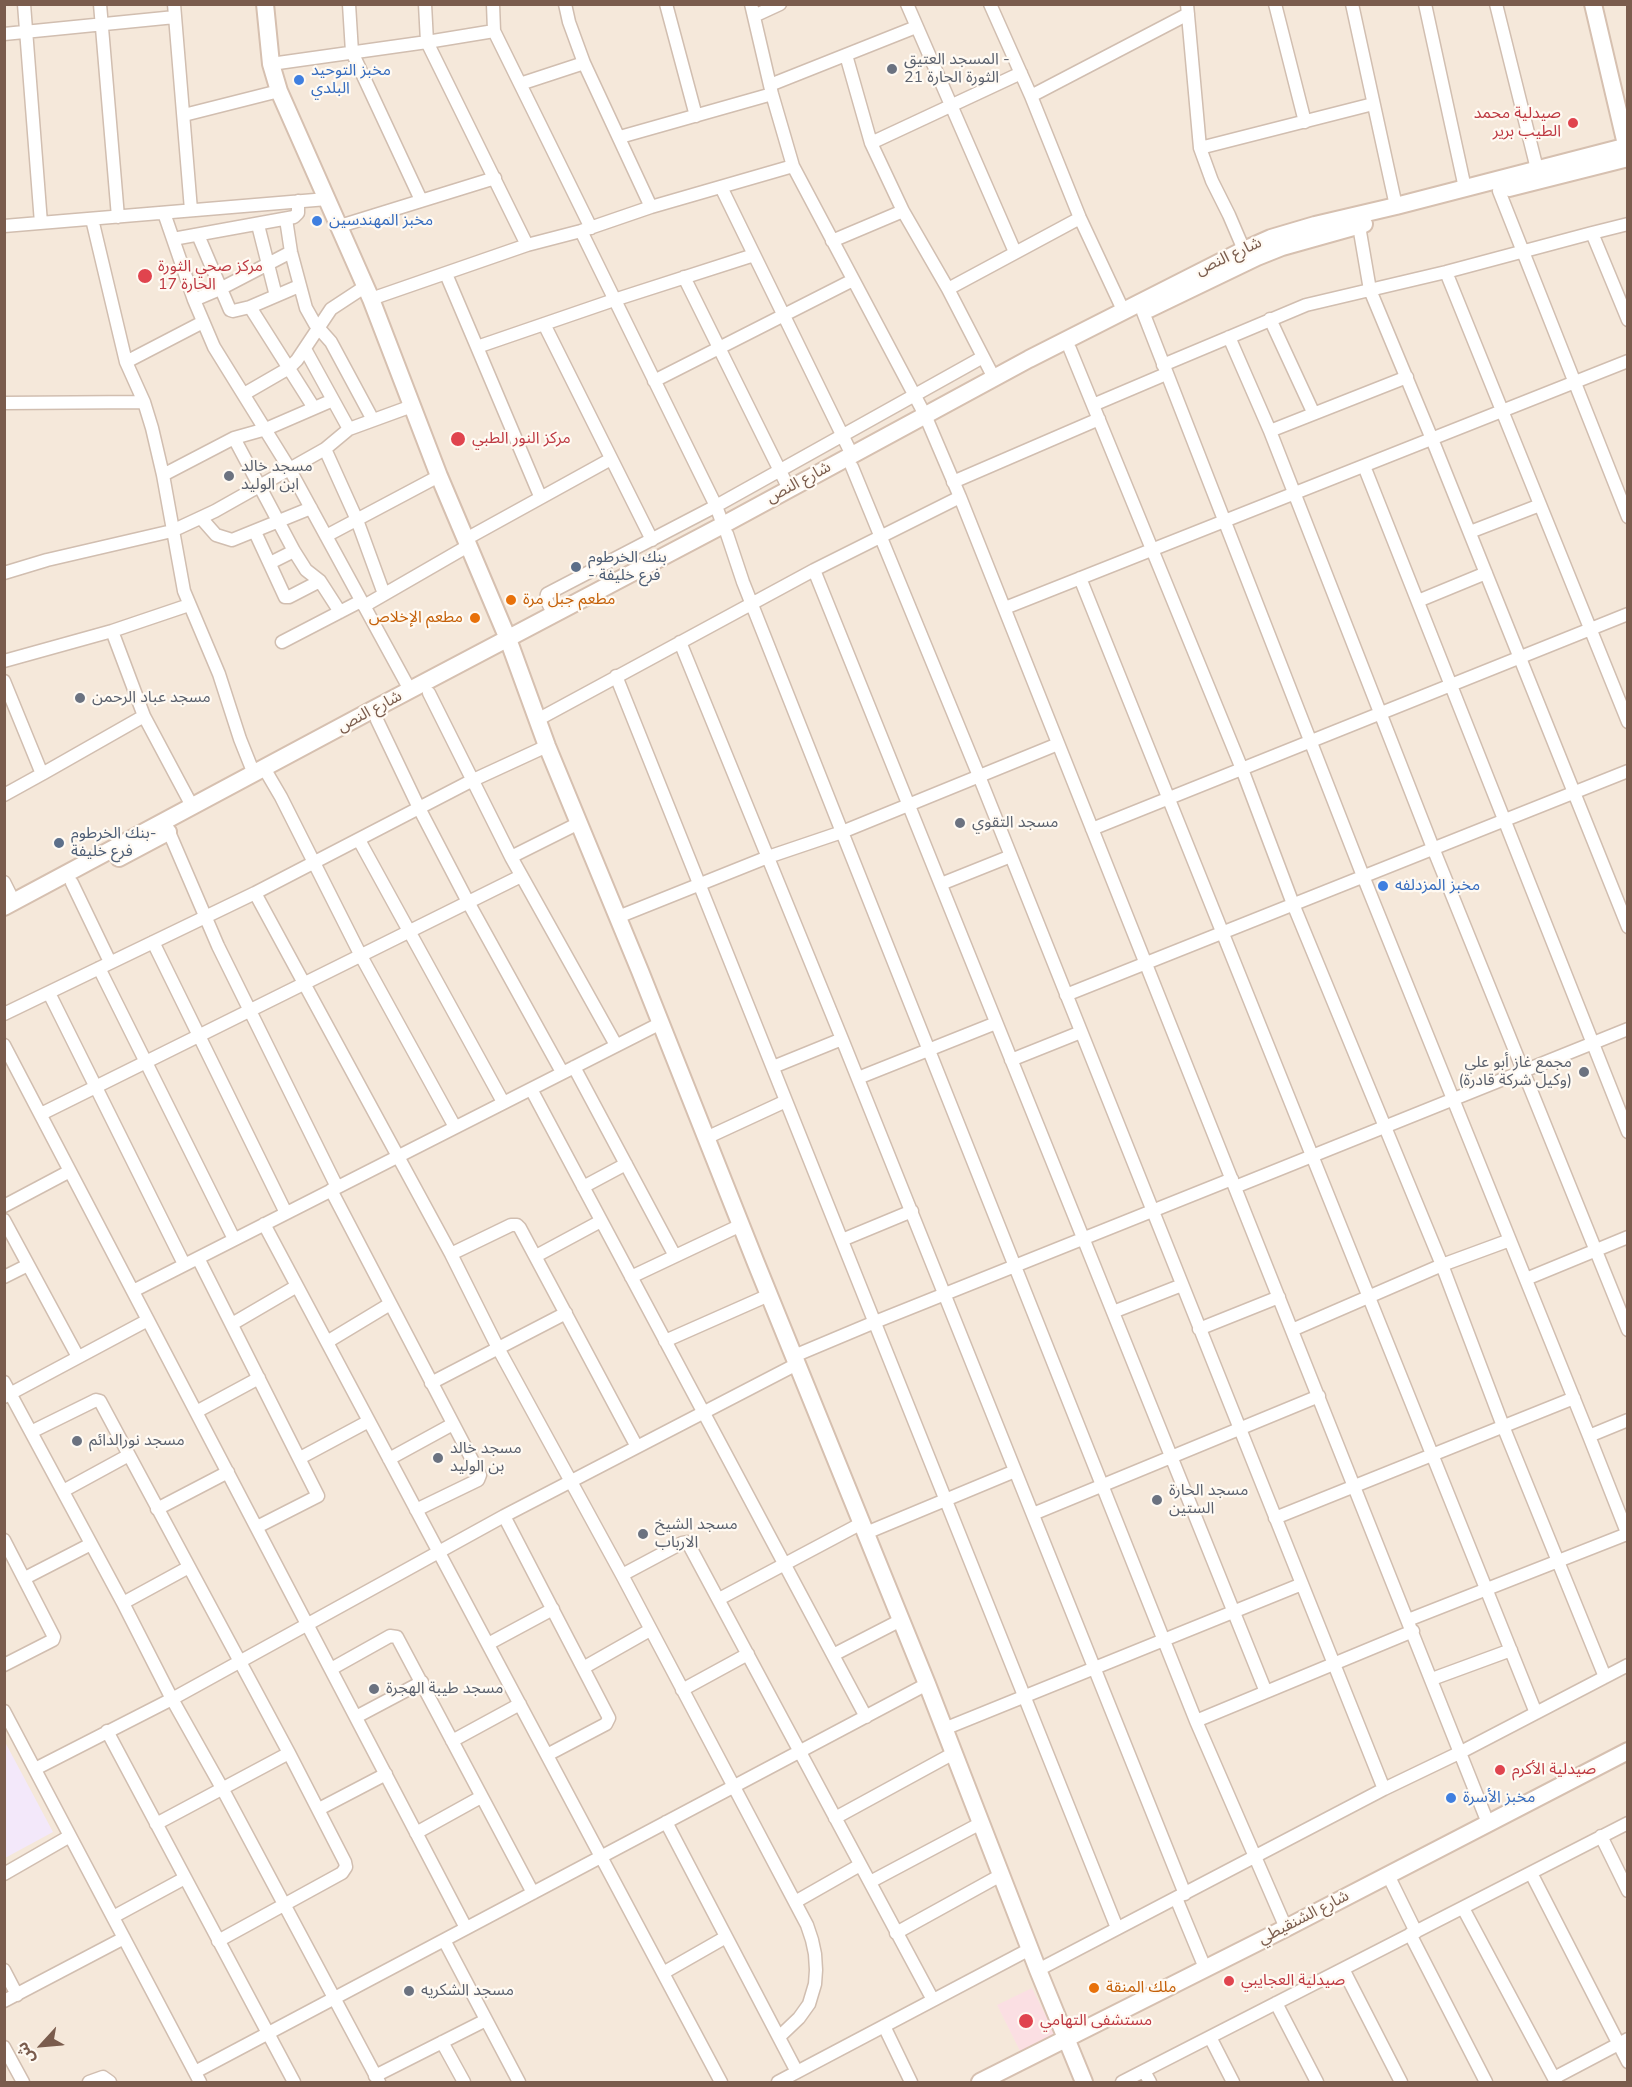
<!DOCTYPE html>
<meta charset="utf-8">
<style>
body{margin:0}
#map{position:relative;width:1632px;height:2087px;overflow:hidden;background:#fdf6ec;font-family:"Nunito Sans","Noto Sans Arabic",sans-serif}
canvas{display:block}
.frame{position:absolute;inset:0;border:6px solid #7a5c4d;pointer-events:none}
.north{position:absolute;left:12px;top:2015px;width:60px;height:60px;-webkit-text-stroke:4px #fffaf3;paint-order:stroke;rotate:244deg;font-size:16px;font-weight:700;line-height:24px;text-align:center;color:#7a5c4d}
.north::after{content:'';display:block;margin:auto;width:21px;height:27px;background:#7a5c4d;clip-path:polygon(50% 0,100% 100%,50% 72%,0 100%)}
</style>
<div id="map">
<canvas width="1632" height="2087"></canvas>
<div class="frame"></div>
<div class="north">ش</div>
</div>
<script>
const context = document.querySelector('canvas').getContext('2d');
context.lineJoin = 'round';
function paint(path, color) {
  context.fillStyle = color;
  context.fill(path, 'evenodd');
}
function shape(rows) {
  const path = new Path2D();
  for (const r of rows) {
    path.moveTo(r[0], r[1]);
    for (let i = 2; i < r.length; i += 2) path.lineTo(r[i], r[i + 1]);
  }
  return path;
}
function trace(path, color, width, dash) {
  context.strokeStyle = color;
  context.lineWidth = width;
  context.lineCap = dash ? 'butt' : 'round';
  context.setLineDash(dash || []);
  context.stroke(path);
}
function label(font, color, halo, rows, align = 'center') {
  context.font = font + ' "Nunito Sans","Noto Sans Arabic",sans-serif';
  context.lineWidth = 4.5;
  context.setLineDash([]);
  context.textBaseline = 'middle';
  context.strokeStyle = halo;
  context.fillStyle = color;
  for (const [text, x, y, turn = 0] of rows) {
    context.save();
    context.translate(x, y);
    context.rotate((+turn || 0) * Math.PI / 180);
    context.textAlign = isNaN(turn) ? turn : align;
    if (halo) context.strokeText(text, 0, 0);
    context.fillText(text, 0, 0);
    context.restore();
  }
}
const residential = shape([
 [5,5,1627,5,1627,2082,5,2082]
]);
const education = shape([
 [5,1742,53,1832,5,1858,4,1858]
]);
const medical = shape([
 [1032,1988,1056,2036,1021,2053,997,2005]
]);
const street = shape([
 [24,4,41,223],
 [100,4,118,217],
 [174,4,191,210],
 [349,4,352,52,421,200],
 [425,4,427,42,527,245],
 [493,4,494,31,591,228],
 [565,4,569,22,584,63,651,207],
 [666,4,696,116],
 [751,4,772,94,793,166,925,415,960,497,1488,1823],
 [907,4,1015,252],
 [990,4,1031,96,1080,218,1123,310],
 [1187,4,1200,148,1212,181,1229,215,1244,250],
 [1275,4,1305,122],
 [1352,4,1396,206],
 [1425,4,1465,188],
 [1496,4,1537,169],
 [754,16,780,4],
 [4,34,175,17],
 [846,55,871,143,903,211,948,289,994,378],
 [271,64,427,42,494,31],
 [520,84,584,63],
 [770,85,916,27],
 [1031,96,1188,14],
 [184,115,279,91],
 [620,137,772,94],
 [871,143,1021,73],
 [1200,148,1373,104],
 [721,187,852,455],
 [1499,191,1628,517],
 [164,213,194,300,214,347,289,468,410,690],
 [92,219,126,362,144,402,152,428,163,475,184,591,219,674,240,739,254,774],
 [286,219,291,252,306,308,315,324,331,342,373,420],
 [258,225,276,296],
 [4,226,327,199],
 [340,226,495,178],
 [1359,226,1370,290,1432,439,1628,927],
 [581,231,716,506,723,525],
 [1592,233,1628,224],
 [198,235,230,310,233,311,250,307,299,286],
 [173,239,294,217,298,213,298,201],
 [832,241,903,211],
 [1446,272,1628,722],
 [446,274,477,347,614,300,754,255],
 [684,277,789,489],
 [948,289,1080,218],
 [371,299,527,245,581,231,651,207,793,166],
 [194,300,220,289,291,252],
 [250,307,314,408],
 [1143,312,1363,876,1589,1436,1628,1535],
 [1270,319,1313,412],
 [544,324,652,540],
 [1229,337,1270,431,1433,848,1628,1330],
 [477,347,540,496],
 [305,349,349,429],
 [1070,349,1242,769,1293,904,1442,1265,1503,1426,1605,1677],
 [126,362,203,322],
 [1163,365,1306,305,1446,272,1592,233,1628,320],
 [654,381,853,280],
 [244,394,289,368,297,360,331,309,366,286],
 [4,403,144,402],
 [1093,405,1166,374],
 [1270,431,1407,377],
 [234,438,294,551,306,570,320,581,340,612],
 [325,449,357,520,384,594],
 [1364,466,1628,1132],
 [852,467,979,776,1384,1789],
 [163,475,234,438,266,429,333,400],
 [953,482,1099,419],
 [201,518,216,535,232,540,311,508],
 [255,532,285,597,289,597,320,581],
 [1470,532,1540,505],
 [727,534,743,582,842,832,1196,1721,1286,1928],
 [326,536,439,476],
 [466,539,611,459],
 [270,563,294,551],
 [814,570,1266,1692],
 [4,573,47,560,172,531,215,511,325,449,349,429,412,406],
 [1080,578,1536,1713],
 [1418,601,1486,573],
 [364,606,468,546],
 [1005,608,1628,361],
 [554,615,546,599,547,594,716,506,983,357],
 [112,631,144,716,192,806],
 [282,642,361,601],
 [680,642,842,1039,1185,1894],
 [4,661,112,631,189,605],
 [616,676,1117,1928],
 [4,681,42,774,4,795],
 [429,693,511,857,616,1045],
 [377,720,419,808,468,902,562,1072],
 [537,720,814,570,960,497],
 [264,768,281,797,361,956,455,1127],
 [42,774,144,716],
 [1092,829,1628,614],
 [169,832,218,946,337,1187],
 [359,840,503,1102],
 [511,857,579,823],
 [4,882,14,902],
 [72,883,110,962],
 [941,884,1011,856],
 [255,893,451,1254,498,1348,622,1575,807,1925,812,1940,815,1954,816,1970,815,1984,809,2004,799,2018,779,2037],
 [618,917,768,857,842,832,1058,744],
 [153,942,286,1213],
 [99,968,234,1239],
 [49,993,184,1264],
 [1066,995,1628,771],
 [4,1014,255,893,471,781,547,746],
 [4,1045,466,1928],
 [1011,1060,1081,1032],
 [574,1067,675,1256],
 [773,1067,842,1039],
 [858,1078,996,1023],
 [531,1089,866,1717],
 [41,1114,521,876],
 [706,1138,786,1101],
 [583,1187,626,1164],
 [1235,1187,1628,1029],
 [331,1190,480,1475,478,1480,416,1510],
 [4,1206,70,1171],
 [4,1220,78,1357],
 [264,1224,721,2082],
 [842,1240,912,1211],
 [451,1254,511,1225,517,1225,520,1228,637,1447],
 [536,1256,601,1221],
 [198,1258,318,1496,257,1527],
 [4,1277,28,1265],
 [631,1277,741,1225],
 [1526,1279,1628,1237],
 [133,1291,661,1023],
 [1113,1312,1182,1285],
 [232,1324,297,1286],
 [1199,1329,1279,1297],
 [1292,1330,1442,1265,1510,1240],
 [665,1341,769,1295],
 [327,1342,390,1304],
 [794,1356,875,1322,1232,1179],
 [4,1382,123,1603,172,1699,222,1788,379,2082],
 [431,1383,566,1313],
 [4,1397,148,1320],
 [196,1412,259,1378],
 [31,1432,96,1400,100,1401,289,1753,345,1862,346,1867,342,1873,218,1941],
 [1589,1436,1628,1420],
 [300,1458,369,1421],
 [389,1459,453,1424],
 [63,1491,129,1455],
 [157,1509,228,1472],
 [1033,1514,1319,1396],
 [504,1516,609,1718,606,1724,547,1755],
 [1275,1518,1574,1398],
 [866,1533,1015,1471],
 [4,1540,54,1637,53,1640,4,1665],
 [622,1575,682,1543,687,1542,689,1545,933,2000],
 [25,1578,91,1544],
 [719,1599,862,1523],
 [123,1603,189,1567],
 [1408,1620,1627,1534],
 [488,1644,553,1609],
 [833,1655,901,1620],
 [583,1668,650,1630],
 [331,1669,390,1636,397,1637,533,1893],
 [1432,1679,1511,1650],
 [682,1690,748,1654],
 [4,1711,200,2082],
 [356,1717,422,1682],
 [1196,1721,1413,1631],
 [944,1729,1302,1584],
 [107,1731,294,2082],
 [452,1741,520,1704],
 [35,1769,172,1699,504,1516,797,1364],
 [319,1809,386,1774],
 [835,1818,954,1753],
 [666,1822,797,2072],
 [156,1824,289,1753],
 [416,1833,481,1797],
 [1601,1836,1628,1891],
 [1531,1873,1628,2062],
 [4,1874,70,1836],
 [1388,1875,1416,1932],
 [870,1882,981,1823],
 [1176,1898,1205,1968],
 [795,1902,860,1865],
 [1463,1908,1556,2082],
 [113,1917,185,1878],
 [896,1933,1001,1875],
 [1410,1934,1486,2082],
 [444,1940,519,2082],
 [1343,1969,1401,2082],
 [4,1970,17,1995],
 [1038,1970,1384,1789,1461,1752,1628,1665],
 [663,1973,726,1937],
 [4,2001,124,1938],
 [1276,2003,1317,2082],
 [884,2026,911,2082],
 [1210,2037,1233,2082],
 [442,2042,464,2082],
 [4,2047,23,2082],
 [1144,2071,1150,2082],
 [195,2072,927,1684],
 [375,2076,486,2020],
 [1554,2078,1628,2039],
 [89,2082,103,2077,110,2082],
 [778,2082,1030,1949],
 [1122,2082,1628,1823]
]);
const secondary = shape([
 [265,4,271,64,279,91,371,299,439,476,508,639,547,746,640,971,756,1263,927,1684,1038,1970,1084,2082],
 [1593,4,1628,153],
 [1509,188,1628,158],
 [1149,309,1257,257,1282,247,1364,224],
 [119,858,168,832],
 [4,907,372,710,723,525,1029,359,1244,250,1271,238,1315,225,1396,206,1628,146],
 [980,2082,1286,1928,1628,1751]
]);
const markers = [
 [892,69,6,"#6b7280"],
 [299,80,6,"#3f7fe0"],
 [1573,123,6,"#e0444e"],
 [317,221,6,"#3f7fe0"],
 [145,276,8,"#e0444e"],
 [458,439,8,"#e0444e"],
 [229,476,6,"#6b7280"],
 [576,567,6,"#5c6f8a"],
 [511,600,6,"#e8710a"],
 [475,618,6,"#e8710a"],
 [80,698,6,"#6b7280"],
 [960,823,6,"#6b7280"],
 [59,843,6,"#5c6f8a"],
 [1383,886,6,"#3f7fe0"],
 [1584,1072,6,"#6b7280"],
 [77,1441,6,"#6b7280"],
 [438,1458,6,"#6b7280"],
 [1157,1500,6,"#6b7280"],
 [643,1534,6,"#6b7280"],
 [374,1689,6,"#6b7280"],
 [1500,1770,6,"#e0444e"],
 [1451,1798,6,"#3f7fe0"],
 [1229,1981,6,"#e0444e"],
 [1094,1988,6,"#e8710a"],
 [409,1991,6,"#6b7280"],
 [1026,2021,8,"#e0444e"]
];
const worshipNames = [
 ["المسجد العتيق -",904,60],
 ["الثورة الحارة 21",904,78],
 ["مسجد خالد",241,467],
 ["ابن الوليد",241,485],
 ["مسجد عباد الرحمن",92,698],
 ["مسجد التقوي",972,823],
 ["مجمع غاز أبو علي",1572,1063,"right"],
 ["(وكيل شركة قادرة)",1572,1081,"right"],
 ["مسجد نورالدائم",89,1441],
 ["مسجد خالد",450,1449],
 ["بن الوليد",450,1467],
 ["مسجد الحارة",1169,1491],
 ["الستين",1169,1509],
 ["مسجد الشيخ",655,1525],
 ["الارباب",655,1543],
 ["مسجد طيبة الهجرة",386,1689],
 ["مسجد الشكريه",421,1991]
];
const shopNames = [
 ["مخبز التوحيد",311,71],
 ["البلدي",311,89],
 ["مخبز المهندسين",329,221],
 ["مخبز المزدلفه",1395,886],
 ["مخبز الأسرة",1463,1798]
];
const healthNames = [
 ["صيدلية محمد",1561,114,"right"],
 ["الطيب برير",1561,132,"right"],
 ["مركز صحي الثورة",158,267],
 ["الحارة 17",158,285],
 ["مركز النور الطبي",472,439],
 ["صيدلية الأكرم",1512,1770],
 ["صيدلية العجايبي",1241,1981],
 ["مستشفى التهامي",1040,2021]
];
const streetNames = [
 ["شارع النص",1229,257,-25],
 ["شارع النص",799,483,-28],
 ["شارع النص",370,712,-28],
 ["شارع الشنقيطي",1304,1918,-27]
];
const serviceNames = [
 ["بنك الخرطوم",588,558],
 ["- فرع خليفة",588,576],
 ["بنك الخرطوم-",71,834],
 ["فرع خليفة",71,852]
];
const foodNames = [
 ["مطعم جبل مرة",523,600],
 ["مطعم الإخلاص",463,618,"right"],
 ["ملك المنقة",1106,1988]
];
paint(residential, '#f5e8da');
paint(education, '#f3e8fa');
paint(medical, '#fbdfe3');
trace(street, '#d1beb0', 15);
trace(secondary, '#d6c0b0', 20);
trace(street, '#fff', 12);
trace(secondary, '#fff', 16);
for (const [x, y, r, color] of markers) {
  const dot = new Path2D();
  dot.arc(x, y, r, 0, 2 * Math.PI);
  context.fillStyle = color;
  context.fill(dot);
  trace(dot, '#fffaf3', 2);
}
label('16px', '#5b616d', '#fffaf3', worshipNames, 'left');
label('16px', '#366cbe', '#fffaf3', shopNames, 'left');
label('16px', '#be3a42', '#fffaf3', healthNames, 'left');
label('16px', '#7a5c4d', '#fffaf3', streetNames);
label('16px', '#4e5e75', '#fffaf3', serviceNames, 'left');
label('16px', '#c56008', '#fffaf3', foodNames, 'left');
</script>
